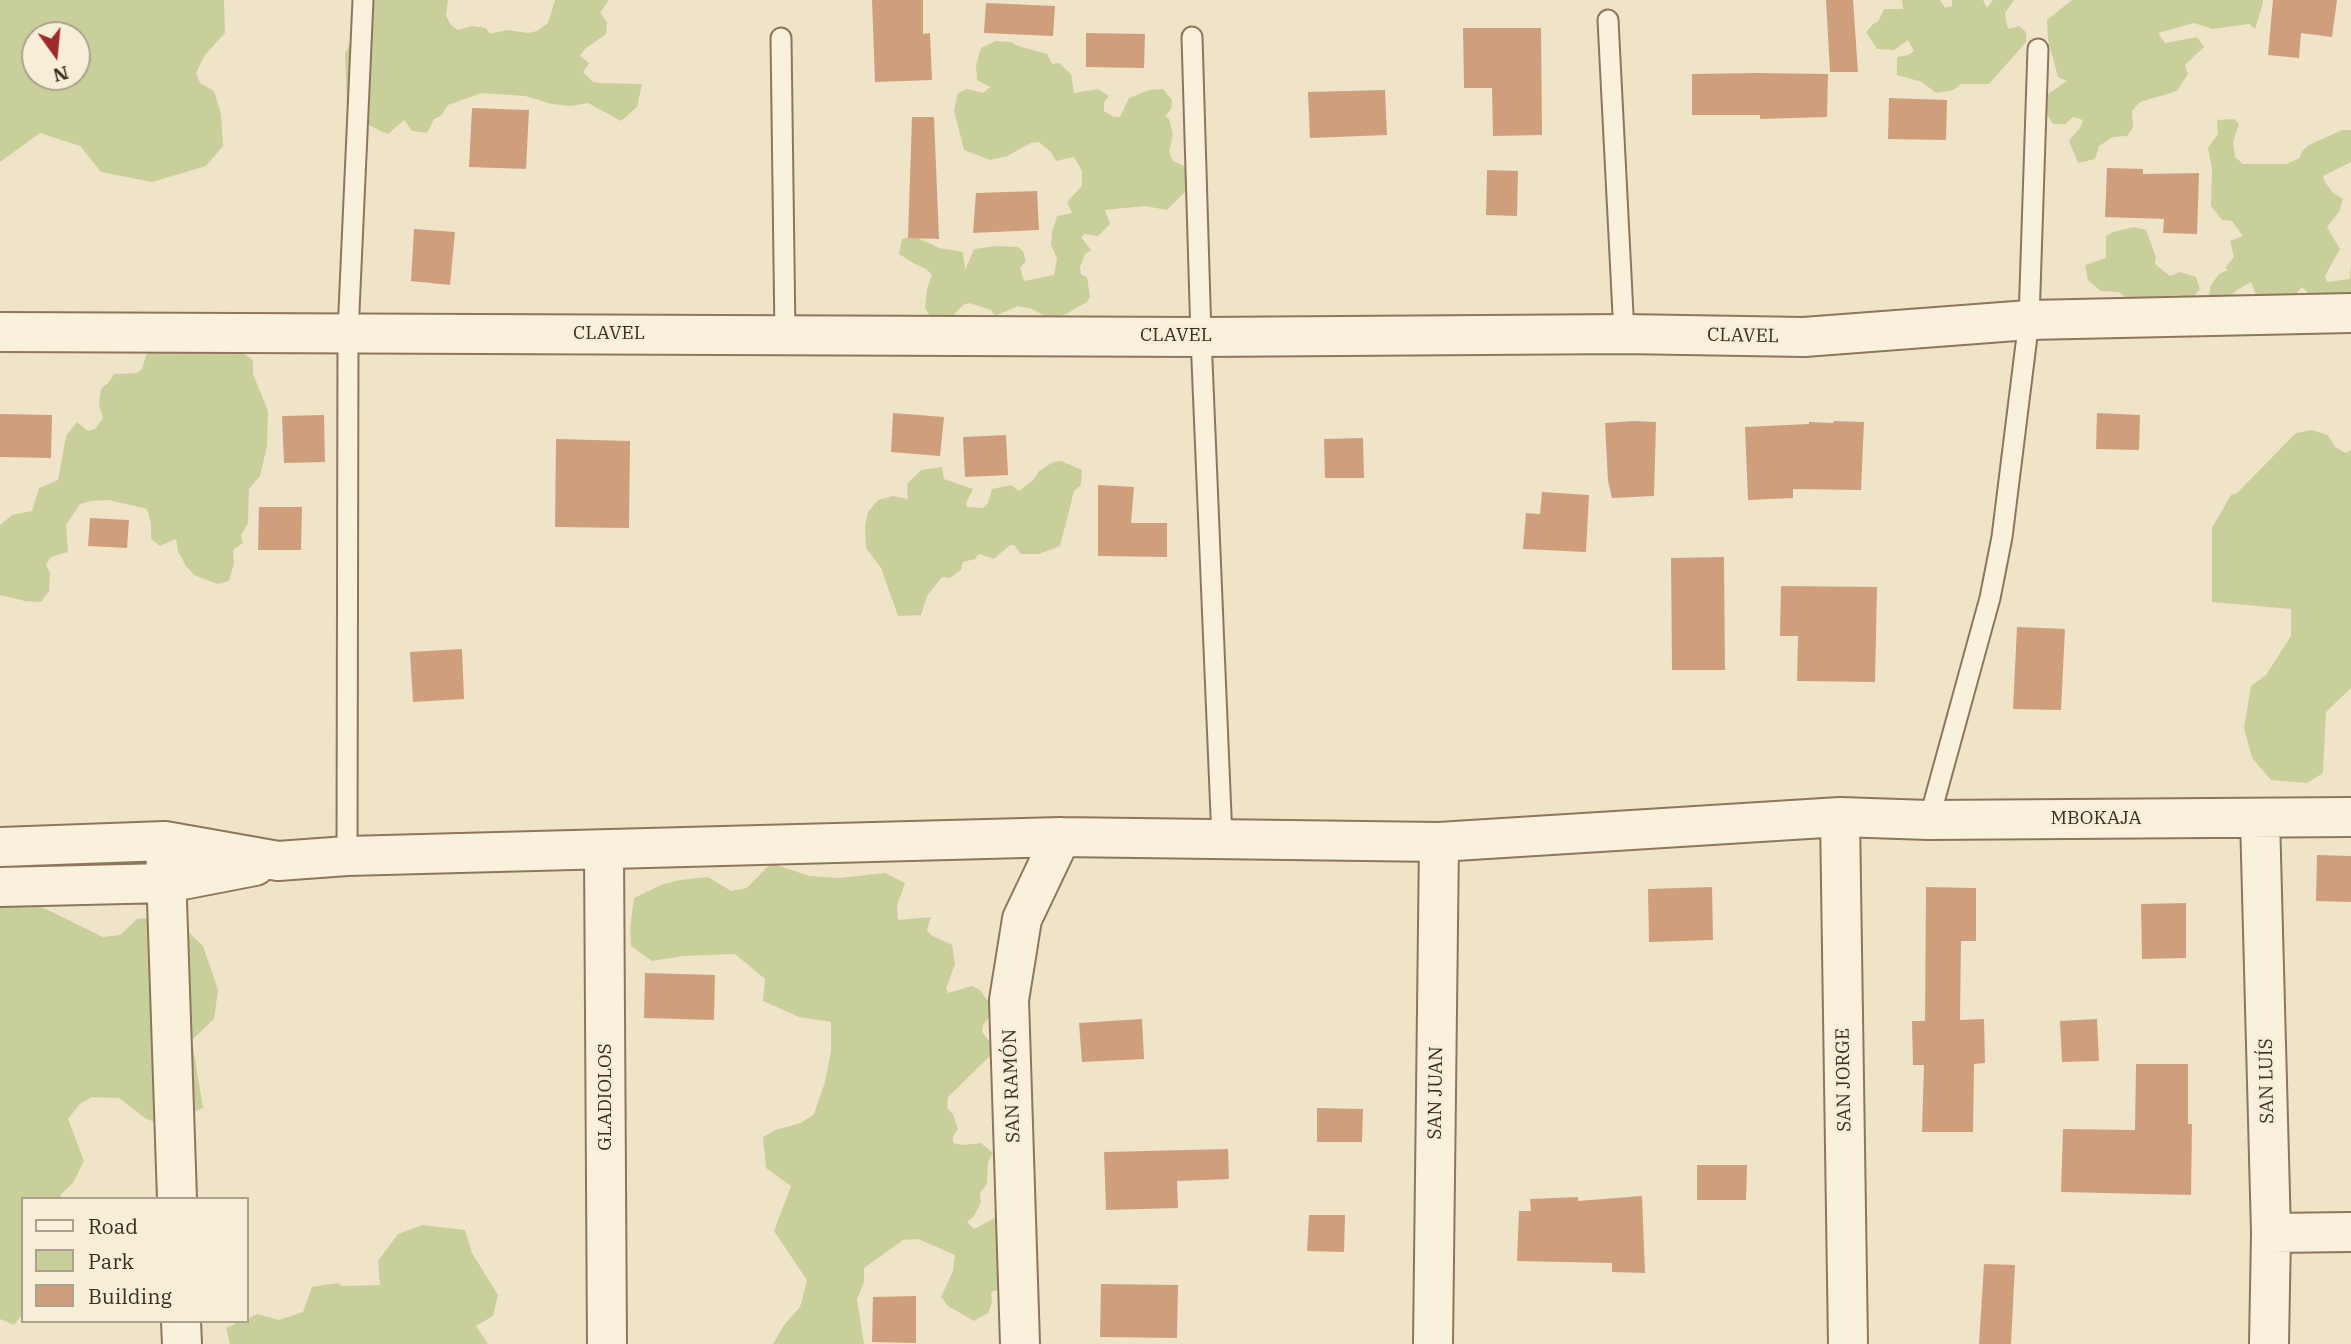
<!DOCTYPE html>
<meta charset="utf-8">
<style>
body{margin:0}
#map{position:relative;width:2351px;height:1344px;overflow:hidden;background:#f0e4c8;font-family:"IBM Plex Serif",serif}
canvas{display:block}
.legend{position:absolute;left:21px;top:1197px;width:228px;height:126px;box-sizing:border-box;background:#f7eed8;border:2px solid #ada18e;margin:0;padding:9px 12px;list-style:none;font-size:21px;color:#3d2e20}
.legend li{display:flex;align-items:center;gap:14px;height:35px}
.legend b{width:35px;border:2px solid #ada18e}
.north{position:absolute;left:21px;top:21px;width:70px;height:70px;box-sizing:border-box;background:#f7eed8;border:2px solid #ada18e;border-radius:50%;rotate:165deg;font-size:19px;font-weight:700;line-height:28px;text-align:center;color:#3d2e20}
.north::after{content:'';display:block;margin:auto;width:24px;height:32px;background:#9e2a2b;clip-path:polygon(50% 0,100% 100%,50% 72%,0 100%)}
</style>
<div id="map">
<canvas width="2351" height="1344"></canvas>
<ul class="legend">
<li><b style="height:9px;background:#faf1dc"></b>Road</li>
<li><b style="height:19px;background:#c9cf9b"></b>Park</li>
<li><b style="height:19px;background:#cf9f7d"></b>Building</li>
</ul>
<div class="north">N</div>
</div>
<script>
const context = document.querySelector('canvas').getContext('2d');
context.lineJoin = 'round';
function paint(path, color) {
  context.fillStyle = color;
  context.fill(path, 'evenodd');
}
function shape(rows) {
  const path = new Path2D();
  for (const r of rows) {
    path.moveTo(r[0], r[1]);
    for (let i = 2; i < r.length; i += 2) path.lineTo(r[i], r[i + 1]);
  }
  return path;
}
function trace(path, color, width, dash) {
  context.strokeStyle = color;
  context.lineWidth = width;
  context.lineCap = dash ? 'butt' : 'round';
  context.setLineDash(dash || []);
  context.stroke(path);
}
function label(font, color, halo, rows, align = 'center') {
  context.font = font + ' "IBM Plex Serif",serif';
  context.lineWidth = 6;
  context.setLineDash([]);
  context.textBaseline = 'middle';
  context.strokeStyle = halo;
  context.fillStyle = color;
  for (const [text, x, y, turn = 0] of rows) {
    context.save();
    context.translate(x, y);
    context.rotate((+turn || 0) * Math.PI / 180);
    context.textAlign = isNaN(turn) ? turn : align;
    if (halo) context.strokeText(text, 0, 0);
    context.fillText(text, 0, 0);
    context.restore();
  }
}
const green = shape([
 [0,0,224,0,225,33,205,55,196,73,200,83,214,91,221,114,223,146,206,166,152,182,101,172,80,146,40,133,0,162],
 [35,35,77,35,77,77,35,77],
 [362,0,448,0,446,16,451,25,458,30,472,26,486,28,490,34,507,30,528,33,537,31,548,23,555,0,609,0,600,13,607,22,606,34,585,49,580,56,589,63,583,72,593,82,601,83,642,84,637,107,621,121,588,103,571,106,552,104,525,96,481,93,448,105,441,116,434,119,427,133,412,131,404,120,388,134,380,131,353,116,347,108,345,53,351,42,359,39],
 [1902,0,1940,0,1945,8,1952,6,1952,0,1983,0,1987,8,1993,0,2014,0,2005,13,2007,25,2009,29,2019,26,2026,32,2026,42,1989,84,1961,84,1954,90,1936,93,1922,82,1897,75,1897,57,1908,55,1914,51,1908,40,1894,50,1877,49,1866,32,1873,24,1878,22,1884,9,1903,9],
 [2072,0,2263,0,2263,3,2255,29,2249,24,2212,29,2194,23,2158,33,2165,43,2197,37,2204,47,2185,65,2188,74,2177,91,2140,102,2132,111,2133,127,2127,136,2113,137,2099,146,2095,159,2078,163,2069,141,2080,128,2083,120,2073,117,2065,124,2053,124,2047,114,2048,94,2067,81,2058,77,2048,40,2047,20],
 [996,41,1011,42,1018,46,1047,54,1052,64,1059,63,1071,74,1074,93,1098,89,1109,96,1104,102,1104,111,1114,117,1120,117,1129,98,1149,90,1163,89,1172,100,1171,109,1165,116,1169,119,1173,134,1169,152,1173,161,1184,166,1187,176,1185,192,1167,210,1145,206,1105,210,1110,224,1098,236,1085,234,1081,237,1091,250,1085,254,1080,267,1081,274,1087,277,1090,297,1087,302,1066,314,1051,319,1032,309,1018,306,995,316,991,310,969,303,963,305,950,319,940,322,930,316,925,308,927,289,932,275,926,269,915,264,899,254,902,239,914,236,939,248,963,252,965,270,974,249,996,246,1018,247,1023,251,1026,261,1020,268,1024,281,1054,275,1057,258,1051,245,1052,232,1057,216,1072,213,1067,202,1082,186,1082,171,1074,157,1056,161,1051,152,1039,142,1031,143,1007,156,990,160,964,150,954,110,958,93,967,89,983,93,990,87,977,80,976,65,981,48],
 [2234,119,2239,124,2233,142,2235,157,2243,164,2286,164,2300,158,2302,151,2309,145,2342,130,2351,130,2351,162,2323,176,2325,182,2333,193,2343,199,2339,212,2327,227,2340,249,2325,276,2327,282,2350,279,2351,261,2351,303,2314,299,2302,287,2295,295,2281,301,2259,302,2251,282,2237,290,2220,305,2207,303,2211,285,2219,274,2228,270,2225,268,2234,257,2230,241,2243,236,2232,221,2222,220,2211,206,2212,169,2208,148,2218,134,2217,120],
 [2134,227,2146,230,2156,257,2155,264,2170,276,2180,272,2196,277,2200,289,2192,298,2174,295,2157,306,2135,305,2119,292,2101,291,2088,280,2085,265,2106,258,2106,236,2113,232],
 [149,345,239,350,253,360,253,374,268,411,267,446,260,476,249,489,248,523,241,535,243,543,233,550,234,563,229,581,218,584,194,575,186,566,178,551,176,539,160,546,151,539,151,523,147,509,109,500,91,501,80,504,66,525,68,552,51,557,46,565,50,573,49,591,41,602,25,601,0,595,0,525,12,515,32,511,39,488,58,480,66,436,77,422,88,431,95,429,103,418,99,405,101,389,109,382,114,374,137,373,142,369],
 [2312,430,2328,435,2335,447,2346,453,2351,450,2351,688,2326,712,2323,773,2307,783,2271,780,2252,758,2244,728,2251,686,2266,675,2291,636,2291,609,2212,602,2212,528,2231,495,2237,493,2296,433],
 [1061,461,1082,470,1081,485,1074,491,1060,546,1039,554,1021,554,1014,545,1010,545,994,559,979,554,975,559,963,562,961,570,950,578,942,577,927,596,921,615,898,616,881,568,866,548,865,526,868,512,878,500,893,496,908,499,907,484,921,470,942,467,944,479,973,489,966,503,967,507,983,508,988,503,992,489,1011,485,1019,491,1033,480,1039,471,1053,462],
 [0,861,16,867,21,888,38,905,103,937,120,935,137,919,172,916,203,946,218,990,214,1019,192,1040,203,1108,161,1125,145,1118,119,1098,92,1097,80,1104,68,1119,84,1161,73,1183,61,1194,60,1199,23,1199,23,1313,14,1325,0,1319],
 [771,863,809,876,839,878,885,873,905,883,897,905,898,920,931,917,927,930,931,935,952,945,955,964,946,989,948,993,972,986,980,990,990,1004,991,1015,983,1025,982,1032,990,1042,993,1053,948,1097,947,1108,953,1114,958,1129,953,1136,953,1143,963,1145,981,1143,993,1153,988,1162,987,1184,980,1193,981,1202,974,1216,967,1222,974,1229,995,1218,1004,1228,1004,1288,991,1292,992,1302,988,1313,974,1321,948,1306,941,1297,953,1271,955,1255,918,1239,903,1240,864,1268,864,1282,857,1299,864,1344,773,1344,784,1325,800,1307,807,1280,774,1231,791,1186,766,1168,763,1137,775,1130,801,1123,814,1114,825,1082,831,1051,831,1022,799,1017,763,1001,765,979,735,954,683,956,652,961,631,946,630,929,634,898,661,885,680,880,708,877,731,891,747,888],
 [422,1225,465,1230,472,1253,498,1295,493,1316,476,1326,488,1344,230,1344,226,1328,241,1321,247,1321,247,1319,257,1314,279,1320,303,1312,312,1287,337,1283,342,1286,380,1285,378,1261,398,1234]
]);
const building = shape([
 [872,0,923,0,923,34,930,33,932,80,875,82],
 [1826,0,1853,0,1858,72,1830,72],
 [2273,0,2337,0,2332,37,2301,33,2299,58,2268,55],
 [986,3,1055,6,1053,36,984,33],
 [1463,28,1541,28,1542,135,1493,136,1492,88,1464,88],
 [1086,33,1145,34,1144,68,1086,67],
 [1757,73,1828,74,1827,117,1760,119,1760,115,1692,115,1692,74],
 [1385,90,1387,135,1310,138,1308,92],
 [1889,98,1947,100,1946,140,1888,139],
 [472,108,529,110,526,169,469,167],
 [912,117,934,117,939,239,908,238],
 [2107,168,2143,169,2143,174,2199,173,2197,234,2163,233,2164,219,2105,217],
 [1487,170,1518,171,1517,216,1486,215],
 [1037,191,1039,230,973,233,976,193],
 [414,229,455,232,450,285,411,281],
 [893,413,944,417,940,456,891,452],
 [2097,413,2140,415,2139,450,2096,449],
 [0,414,52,415,51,458,0,457],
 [324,415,325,462,284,463,282,416],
 [1633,421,1656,422,1654,496,1612,498,1608,481,1605,423],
 [1834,421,1864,422,1861,490,1793,489,1793,498,1748,500,1745,427,1809,424,1809,422,1833,423],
 [1006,435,1008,475,965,477,963,437],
 [1363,438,1364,478,1325,478,1324,439],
 [556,439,630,441,629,528,555,527],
 [1098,485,1134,487,1131,523,1167,523,1167,557,1098,556],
 [1542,492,1589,495,1586,552,1523,549,1526,513,1540,514],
 [259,507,302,507,301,550,258,550],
 [90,518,129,520,127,548,88,546],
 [1724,557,1725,670,1672,670,1671,558],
 [1781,586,1877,587,1875,682,1797,681,1798,636,1780,636],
 [2017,627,2065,629,2061,710,2013,709],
 [462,649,464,699,413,702,410,652],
 [2317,855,2351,856,2351,902,2316,901],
 [1712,887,1713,940,1649,942,1648,889],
 [1926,887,1976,888,1976,941,1961,941,1960,1020,1984,1019,1985,1063,1974,1064,1973,1132,1922,1132,1924,1065,1913,1065,1912,1021,1925,1021],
 [2186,903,2186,958,2142,959,2141,904],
 [645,973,715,975,714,1020,644,1018],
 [1142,1019,1144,1059,1082,1062,1079,1023],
 [2097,1019,2099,1061,2062,1062,2060,1021],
 [2136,1064,2188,1064,2188,1124,2192,1124,2191,1195,2061,1192,2063,1129,2135,1130],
 [1317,1108,1363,1109,1362,1142,1317,1142],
 [1228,1149,1229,1179,1177,1181,1178,1208,1106,1210,1104,1152],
 [1697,1165,1747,1165,1746,1200,1697,1200],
 [1642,1196,1645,1273,1612,1272,1612,1263,1517,1261,1519,1211,1531,1211,1530,1199,1578,1197,1578,1201],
 [1309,1215,1345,1215,1344,1252,1307,1251],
 [1984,1264,2015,1265,2011,1344,1979,1344],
 [1101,1284,1178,1285,1177,1338,1100,1337],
 [916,1296,916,1343,872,1342,873,1297]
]);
const service = shape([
 [1608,20,1624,334],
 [1192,37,1201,337,1222,839],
 [781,38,785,335],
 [1929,820,1990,598,2002,537,2029,320,2038,49],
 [347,856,348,333,363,0]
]);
const minor = shape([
 [0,332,1201,337,1624,334,1804,337,2029,320,2351,313],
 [1840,817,1848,1344],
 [2260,818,2271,1233,2269,1344],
 [165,841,177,1199],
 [0,847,165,841,278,861,347,856,1061,837,1439,842,1840,817,1929,820,2351,817],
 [604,850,607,1344],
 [0,887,167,883,255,866],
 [2271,1233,2351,1232],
 [181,1321,182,1344],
 [1020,1344,1009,1000,1022,919,1061,837],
 [1433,1344,1439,842]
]);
const streetNames = [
 ["CLAVEL",609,334],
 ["CLAVEL",1176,336],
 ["CLAVEL",1743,336,1],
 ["MBOKAJA",2096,819],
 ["SAN JORGE",1844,1080,-91],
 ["SAN LUÍS",2267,1081,-91],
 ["SAN RAMÓN",1012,1086,-92],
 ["SAN JUAN",1436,1093,-89],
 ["GLADIOLOS",606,1097,-90]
];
paint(green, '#c9cf9b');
paint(building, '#cf9f7d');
trace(service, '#8d765c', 23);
trace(minor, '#8d765c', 42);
trace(service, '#faf1dc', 19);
trace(minor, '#faf1dc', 38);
label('19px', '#3d2e20', '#f7eed8', streetNames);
</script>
